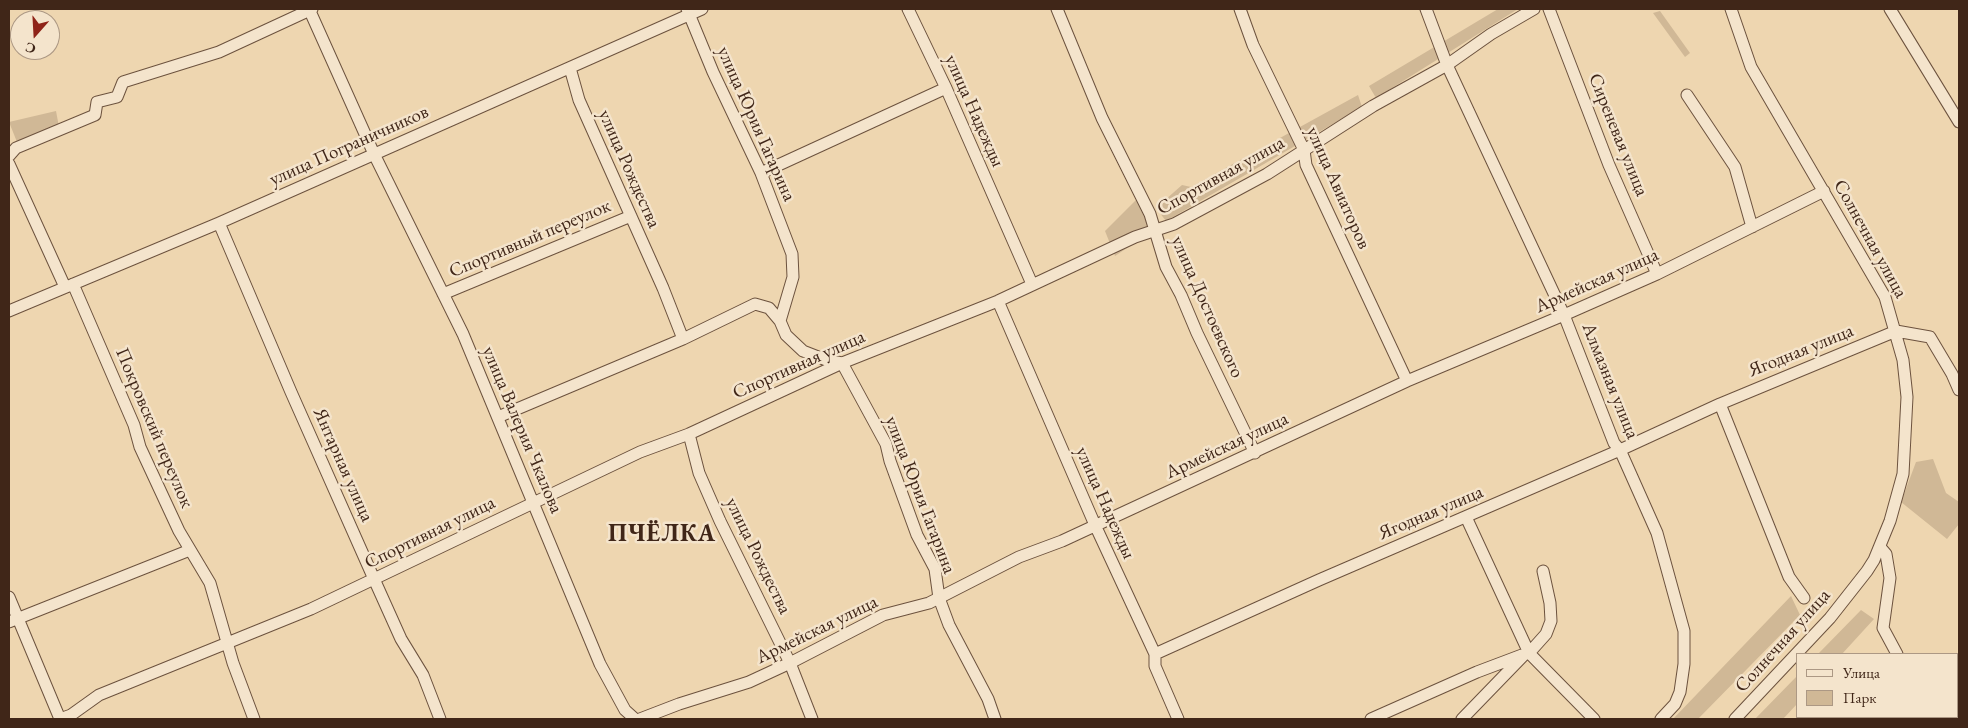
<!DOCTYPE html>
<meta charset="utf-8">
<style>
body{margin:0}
#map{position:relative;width:1968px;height:728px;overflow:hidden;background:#eed6b0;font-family:"EB Garamond",serif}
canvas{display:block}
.frame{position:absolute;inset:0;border:10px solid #402618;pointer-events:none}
.legend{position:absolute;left:1796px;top:653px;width:162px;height:65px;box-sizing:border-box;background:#f4e4cc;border:1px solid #ac9884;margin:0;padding:6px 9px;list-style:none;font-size:15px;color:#402618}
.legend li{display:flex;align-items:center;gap:10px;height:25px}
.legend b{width:25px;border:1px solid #ac9884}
.north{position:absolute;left:10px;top:10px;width:50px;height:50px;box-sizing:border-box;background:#f4e4cc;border:1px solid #ac9884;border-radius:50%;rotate:199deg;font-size:14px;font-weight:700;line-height:20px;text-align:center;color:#402618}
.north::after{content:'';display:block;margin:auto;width:18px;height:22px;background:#8f2418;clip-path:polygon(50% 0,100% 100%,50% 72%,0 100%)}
</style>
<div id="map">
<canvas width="1968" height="728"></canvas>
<div class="frame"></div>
<ul class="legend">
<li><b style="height:6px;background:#f4e4cc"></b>Улица</li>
<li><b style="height:14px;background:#d0b896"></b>Парк</li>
</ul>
<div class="north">С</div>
</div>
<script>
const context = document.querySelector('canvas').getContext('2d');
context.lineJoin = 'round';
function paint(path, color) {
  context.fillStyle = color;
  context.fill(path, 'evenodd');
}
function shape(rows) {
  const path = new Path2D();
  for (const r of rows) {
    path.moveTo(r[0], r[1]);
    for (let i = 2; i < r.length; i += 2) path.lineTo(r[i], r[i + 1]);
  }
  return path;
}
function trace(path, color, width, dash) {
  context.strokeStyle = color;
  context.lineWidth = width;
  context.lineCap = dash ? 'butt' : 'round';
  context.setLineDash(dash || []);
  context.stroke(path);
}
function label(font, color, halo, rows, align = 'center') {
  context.font = font + ' "EB Garamond",serif';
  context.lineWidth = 5;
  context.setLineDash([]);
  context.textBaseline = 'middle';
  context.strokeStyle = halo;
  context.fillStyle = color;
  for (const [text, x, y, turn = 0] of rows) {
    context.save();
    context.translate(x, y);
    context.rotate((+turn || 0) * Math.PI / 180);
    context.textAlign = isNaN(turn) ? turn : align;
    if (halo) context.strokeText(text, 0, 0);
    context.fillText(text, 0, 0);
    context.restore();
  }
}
const green = shape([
 [1498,9,1518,9,1376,98,1369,86],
 [1660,11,1690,53,1685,57,1653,13],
 [1358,95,1362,107,1166,221,1156,208,1182,185,1191,187],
 [56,111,59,127,17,142,9,122],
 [1136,200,1145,202,1151,232,1115,256,1105,231],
 [1933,459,1946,493,1959,502,1959,524,1947,539,1901,502,1916,462],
 [1791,596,1800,615,1698,719,1673,719],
 [1861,610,1874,619,1842,654,1818,654],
 [1797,676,1797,704,1783,719,1755,719]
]);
const minor = shape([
 [309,9,374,154,463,334,600,664,625,710,635,719],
 [687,9,713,72,761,173,792,254,793,277,780,321,786,335,803,351,826,360,842,363],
 [908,9,946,88,1032,284],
 [1057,9,1102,118,1150,214,1166,267,1181,295,1197,333,1255,453],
 [1240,9,1253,45,1304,150,1306,165,1407,381],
 [1426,9,1447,65,1564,315,1614,443,1620,450,1657,533,1684,631,1684,664,1680,692,1675,704,1661,719],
 [1549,9,1609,165,1657,274],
 [1731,9,1751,67,1885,297,1903,360,1907,397,1903,474,1890,521,1874,560,1867,571,1830,618,1735,719],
 [1890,9,1959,122],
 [570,68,579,100,663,288,683,339],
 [1687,95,1735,167,1752,227],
 [9,156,16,148,95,115,97,102,117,97,123,82,219,52,312,9],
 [9,164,65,287],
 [761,173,946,88],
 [219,223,291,392,374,579,401,639,423,675,440,719],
 [73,284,134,425,140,447,179,531,210,583,233,663,254,719],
 [443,294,631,216],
 [998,301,1095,525,1155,654,1155,666,1178,719],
 [9,311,219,223,702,9],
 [842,363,886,444,890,461,917,535,935,569,939,598,949,625,988,699,995,719],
 [1720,404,1789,577,1804,598],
 [498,417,683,339,755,304,769,308,780,321],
 [689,434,699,473,720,521,790,663,812,719],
 [1466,517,1529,653,1546,634,1551,621,1550,603,1543,571],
 [1880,547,1886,554,1890,578,1883,628,1897,654],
 [9,597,60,719],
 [9,622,190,550],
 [1155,654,1319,580,1620,450,1720,404,1896,331,1930,337,1952,374,1959,390],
 [1932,717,1933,719],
 [60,719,71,715,99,695,311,609,640,452,689,434,842,363,998,301,1135,237,1174,224,1267,174,1373,106,1447,65,1491,34,1534,9],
 [640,719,679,704,749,682,790,663,883,615,929,603,1019,557,1062,541,1407,381,1564,315,1657,274,1824,191],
 [1371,719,1477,672,1522,655],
 [1462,719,1524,655,1529,653,1594,719],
 [1872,719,1875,717]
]);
const streetNames = [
 ["улица Надежды",974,111,66],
 ["улица Юрия Гагарина",756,124,66],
 ["Сиреневая улица",1618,135,68],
 ["улица Пограничников",349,146,-24],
 ["улица Рождества",629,169,66],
 ["Спортивная улица",1221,176,-29],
 ["улица Авиаторов",1338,188,66],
 ["Спортивный переулок",530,239,-23],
 ["Солнечная улица",1870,239,61],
 ["Армейская улица",1597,281,-24],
 ["улица Достоевского",1207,307,66],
 ["Ягодная улица",1801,351,-22],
 ["Спортивная улица",799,365,-24],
 ["Алмазная улица",1610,381,68],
 ["Покровский переулок",154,428,67],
 ["улица Валерия Чкалова",522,430,67],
 ["Армейская улица",1227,446,-25],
 ["Янтарная улица",343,465,66],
 ["улица Юрия Гагарина",920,495,69],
 ["улица Надежды",1105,503,66],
 ["Ягодная улица",1431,513,-23],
 ["Спортивная улица",430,533,-26],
 ["улица Рождества",758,556,64],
 ["Армейская улица",817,630,-26],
 ["Солнечная улица",1783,641,-48]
];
const districtNames = [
 ["ПЧЁЛКА",662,534]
];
paint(green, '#d0b896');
trace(minor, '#6c523e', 13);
trace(minor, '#f4e4cc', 11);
label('19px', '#402618', '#f4e4cc', streetNames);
context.letterSpacing = '1px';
label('bold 24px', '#402618', '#f4e4cc', districtNames);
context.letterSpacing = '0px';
</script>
